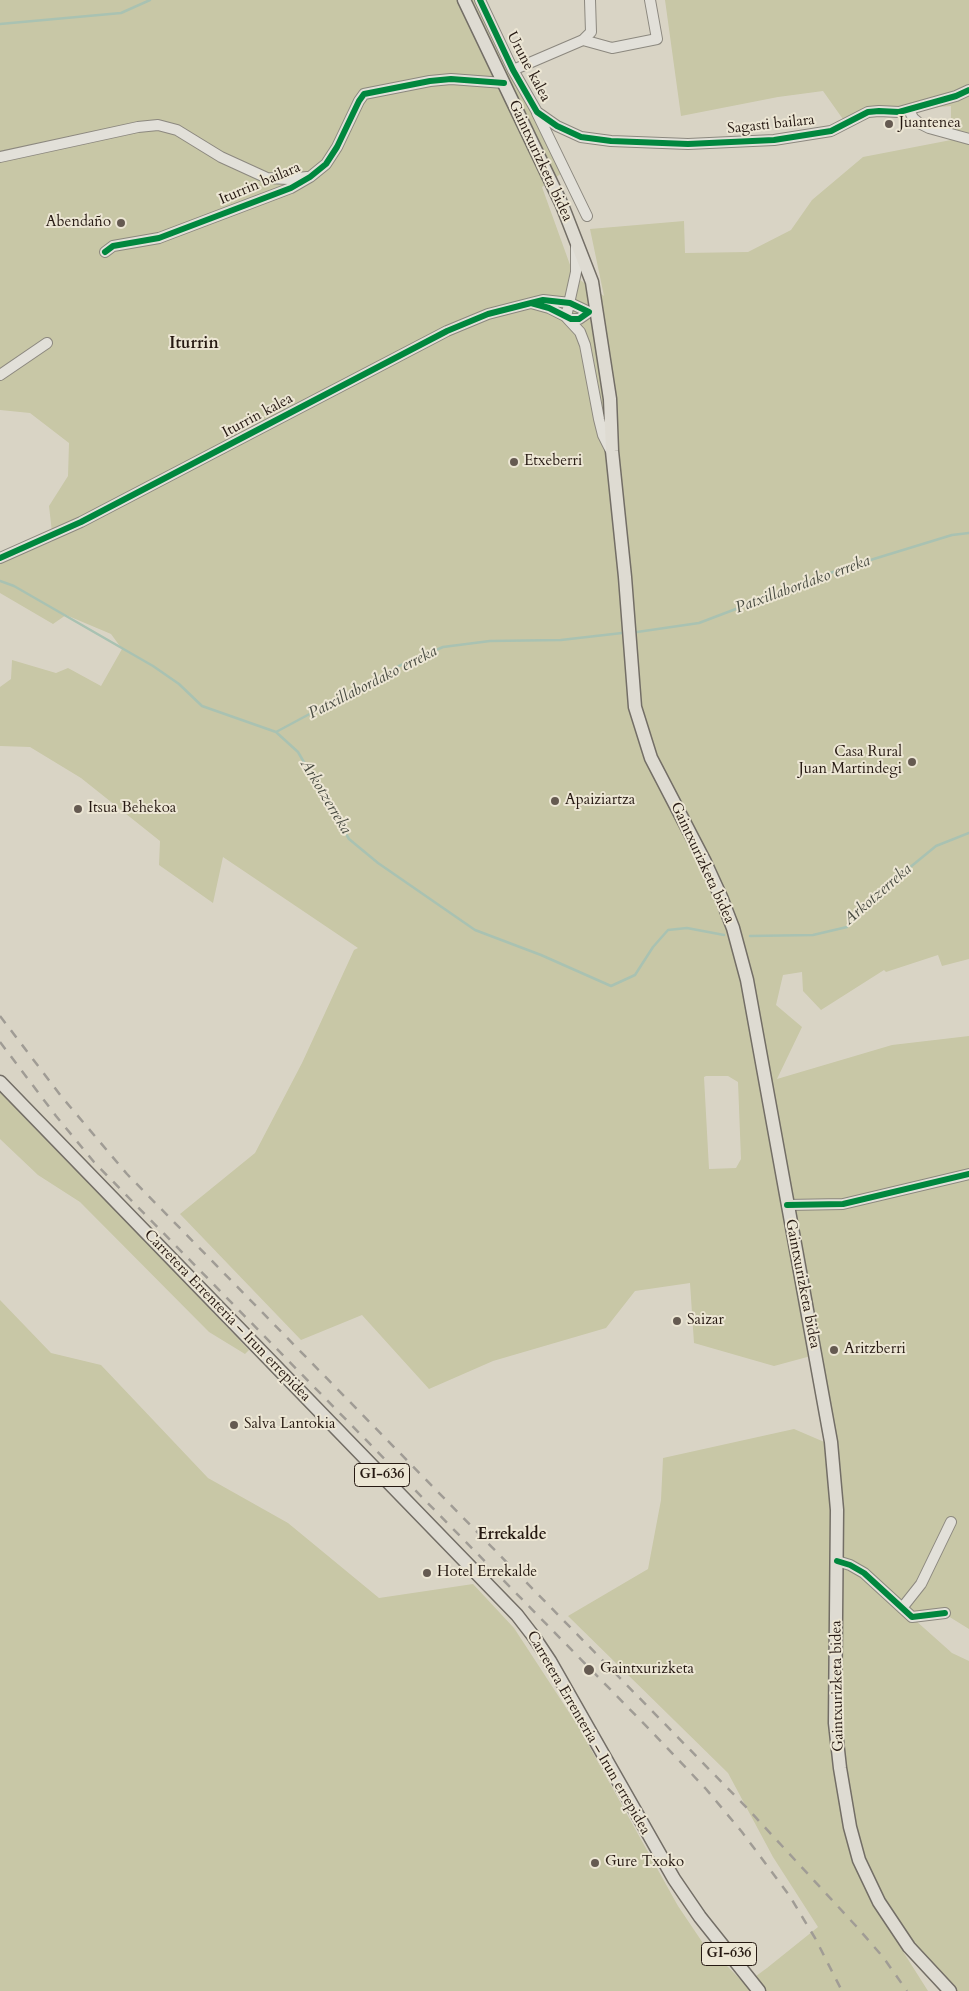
<!DOCTYPE html>
<meta charset="utf-8">
<style>
body{margin:0}
canvas{display:block;background:#d9d4c5}
</style>
<canvas width="969" height="1991"></canvas>
<script>
const context = document.querySelector('canvas').getContext('2d');
context.lineJoin = 'round';
function paint(path, color) {
  context.fillStyle = color;
  context.fill(path, 'evenodd');
}
function shape(rows) {
  const path = new Path2D();
  for (const r of rows) {
    path.moveTo(r[0], r[1]);
    for (let i = 2; i < r.length; i += 2) path.lineTo(r[i], r[i + 1]);
  }
  return path;
}
function trace(path, color, width, dash) {
  context.strokeStyle = color;
  context.lineWidth = width;
  context.lineCap = dash ? 'butt' : 'round';
  context.setLineDash(dash || []);
  context.stroke(path);
}
function label(font, color, halo, rows, align = 'center') {
  context.font = font + ' Cardo,serif';
  context.lineWidth = 4;
  context.setLineDash([]);
  context.textBaseline = 'middle';
  context.strokeStyle = halo;
  context.fillStyle = color;
  for (const [text, x, y, turn = 0] of rows) {
    context.save();
    context.translate(x, y);
    context.rotate((+turn || 0) * Math.PI / 180);
    context.textAlign = isNaN(turn) ? turn : align;
    if (halo) context.strokeText(text, 0, 0);
    context.fillText(text, 0, 0);
    context.restore();
  }
}
const green = shape([
 [0,0,475,0,562,173,542,187,574,276,604,296,590,229,684,221,685,253,748,252,791,230,812,200,863,157,951,140,951,106,895,111,845,122,823,91,778,97,681,116,665,0,969,0,969,959,942,966,938,955,886,972,884,970,821,1010,803,991,802,972,783,975,776,1005,802,1027,777,1079,892,1045,969,1036,969,1629,948,1616,915,1620,952,1653,969,1661,969,1991,956,1991,903,1938,897,1942,928,1991,0,1991,0,1300,51,1353,101,1365,208,1478,288,1523,379,1598,473,1584,514,1628,578,1726,678,1906,713,1958,724,1963,745,1984,767,1968,818,1927,773,1857,728,1773,568,1616,648,1569,661,1500,663,1458,794,1429,829,1444,822,1353,774,1366,694,1343,690,1283,635,1291,606,1328,493,1361,429,1389,362,1315,301,1340,180,1214,255,1153,302,1063,354,950,358,948,223,857,213,903,159,865,160,841,81,778,30,747,0,746,0,687,11,679,12,660,56,673,68,668,101,686,122,649,111,634,66,615,53,624,0,593,0,563,53,541,49,506,68,476,69,443,30,413,0,410],
 [706,1076,728,1076,738,1082,741,1159,736,1168,709,1169,704,1077],
 [0,1089,249,1350,245,1354,209,1332,80,1202,38,1175,0,1139]
]);
const stream = shape([
 [0,24,121,13,150,0],
 [0,581,14,586,153,666,179,684,202,706,276,732,298,752,349,839,378,863,475,930,541,955,611,986,635,975,653,947,668,930,687,928,724,935],
 [637,632,699,623,841,569,952,535,969,533],
 [276,732,399,666,443,647,490,641,561,640,622,633],
 [750,936,813,935,847,927,870,900,936,846,969,833]
]);
const minor = shape([
 [480,0,513,70,537,112,557,126,581,137,611,141,688,144,774,140,831,131,868,112,879,111,899,112,956,96,969,90],
 [583,40,612,48,657,39,650,0],
 [513,70,583,40,591,32,590,0],
 [909,110,913,118,919,123,929,128,969,139],
 [537,113,587,216],
 [0,157,138,127,158,125,177,130,221,157,267,178,289,179,307,177],
 [105,252,113,246,159,238,291,188,310,177,326,164,337,147,359,101,364,94,430,81,451,79,504,83],
 [566,317,576,272,576,247],
 [567,318,580,332,585,345,599,419,603,435,610,449],
 [0,375,47,343],
 [0,558,81,522,447,331,488,314,531,303,543,300,570,303,589,312,579,319,571,319,549,308,531,303],
 [787,1205,843,1204,969,1174],
 [837,1561,850,1565,864,1573,912,1617,945,1613],
 [902,1608,921,1584,951,1522]
]);
const major = shape([
 [464,0,562,205,592,282,610,399,612,451,625,577,635,707,651,758,705,862,721,897,733,928,747,980,831,1442,837,1510,835,1723,840,1768,850,1827,859,1860,879,1902,909,1947,950,1991],
 [0,1082,517,1615,534,1637,550,1661,674,1879,700,1917,759,1991]
]);
const rail = shape([
 [0,1016,61,1096,127,1174,747,1808,856,1926,883,1957,907,1991],
 [0,1042,56,1116,94,1162,130,1199,653,1733,706,1789,742,1832,789,1895,815,1938,842,1991]
]);
const cycleway = shape([
 [480,0,513,70,537,112,557,126,581,137,611,141,688,144,774,140,831,131,868,112,879,111,899,112,956,96,969,90],
 [105,252,113,246,159,238,291,188,310,177,326,164,337,147,359,101,364,94,430,81,451,79,504,83],
 [0,558,81,522,447,331,488,314,531,303,543,300,570,303,589,312,579,319,571,319,549,308,531,303],
 [787,1205,843,1204,969,1174],
 [837,1561,850,1565,864,1573,912,1617,945,1613]
]);
const markers = [
 [889,124,5,"#655a51"],
 [121,223,5,"#655a51"],
 [514,462,5,"#655a51"],
 [912,762,5,"#655a51"],
 [555,801,5,"#655a51"],
 [78,809,5,"#655a51"],
 [677,1321,5,"#655a51"],
 [834,1350,5,"#655a51"],
 [234,1425,5,"#655a51"],
 [427,1573,5,"#655a51"],
 [589,1670,6,"#655a51"],
 [595,1863,5,"#655a51"]
];
const shields = [
 [382,1475,55],
 [729,1954,55]
];
const shieldNames = [
 ["GI-636",382,1475],
 ["GI-636",729,1954]
];
const streetNames = [
 ["Urune kalea",528,67,62],
 ["Sagasti bailara",771,125,-6],
 ["Gaintxurizketa bidea",540,161,65],
 ["Iturrin bailara",260,184,-23],
 ["Iturrin kalea",258,416,-28],
 ["Gaintxurizketa bidea",702,863,65],
 ["Gaintxurizketa bidea",802,1284,79],
 ["Carretera Errenteria – Irun errepidea",227,1316,46],
 ["Gaintxurizketa bidea",838,1686,-91],
 ["Carretera Errenteria – Irun errepidea",588,1733,60]
];
const poiNames = [
 ["Juantenea",899,124],
 ["Abendaño",111,223,"right"],
 ["Etxeberri",524,462],
 ["Casa Rural",902,753,"right"],
 ["Juan Martindegi",902,770,"right"],
 ["Apaiziartza",565,801],
 ["Itsua Behekoa",88,809],
 ["Saizar",687,1321],
 ["Aritzberri",844,1350],
 ["Salva Lantokia",244,1425],
 ["Hotel Errekalde",437,1573],
 ["Gaintxurizketa",600,1670],
 ["Gure Txoko",605,1863]
];
const neighbourhoodNames = [
 ["Iturrin",194,344],
 ["Errekalde",512,1535]
];
const waterNames = [
 ["Patxillabordako erreka",803,585,-20],
 ["Patxillabordako erreka",373,683,-27],
 ["Arkotzerreka",325,797,59],
 ["Arkotzerreka",878,895,-41]
];
paint(green, '#c8c7a6');
trace(stream, '#a9c2b2', 2.5);
trace(minor, '#8c887f', 12);
trace(major, '#736e66', 15);
trace(minor, '#e2e0d9', 10);
trace(major, '#dedbd2', 12);
trace(rail, '#a09c95', 2.5, [9, 9]);
trace(cycleway, '#00873e', 6);
for (const [x, y, r, color] of markers) {
  const dot = new Path2D();
  dot.arc(x, y, r, 0, 2 * Math.PI);
  context.fillStyle = color;
  context.fill(dot);
  trace(dot, '#ece6d4', 2);
}
for (const [x, y, w] of shields) {
  const box = new Path2D();
  box.roundRect(x - w / 2, y - 11.5, w, 23, 4);
  context.fillStyle = '#ece6d4';
  context.fill(box);
  trace(box, '#261912', 1);
}
label('bold 14px', '#261912', null, shieldNames);
label('15px', '#261912', '#ece6d4', streetNames);
label('15px', '#261912', '#ece6d4', poiNames, 'left');
label('bold 16px', '#261912', '#ece6d4', neighbourhoodNames);
label('italic 16px', '#474a40', '#ece6d4', waterNames);
</script>
